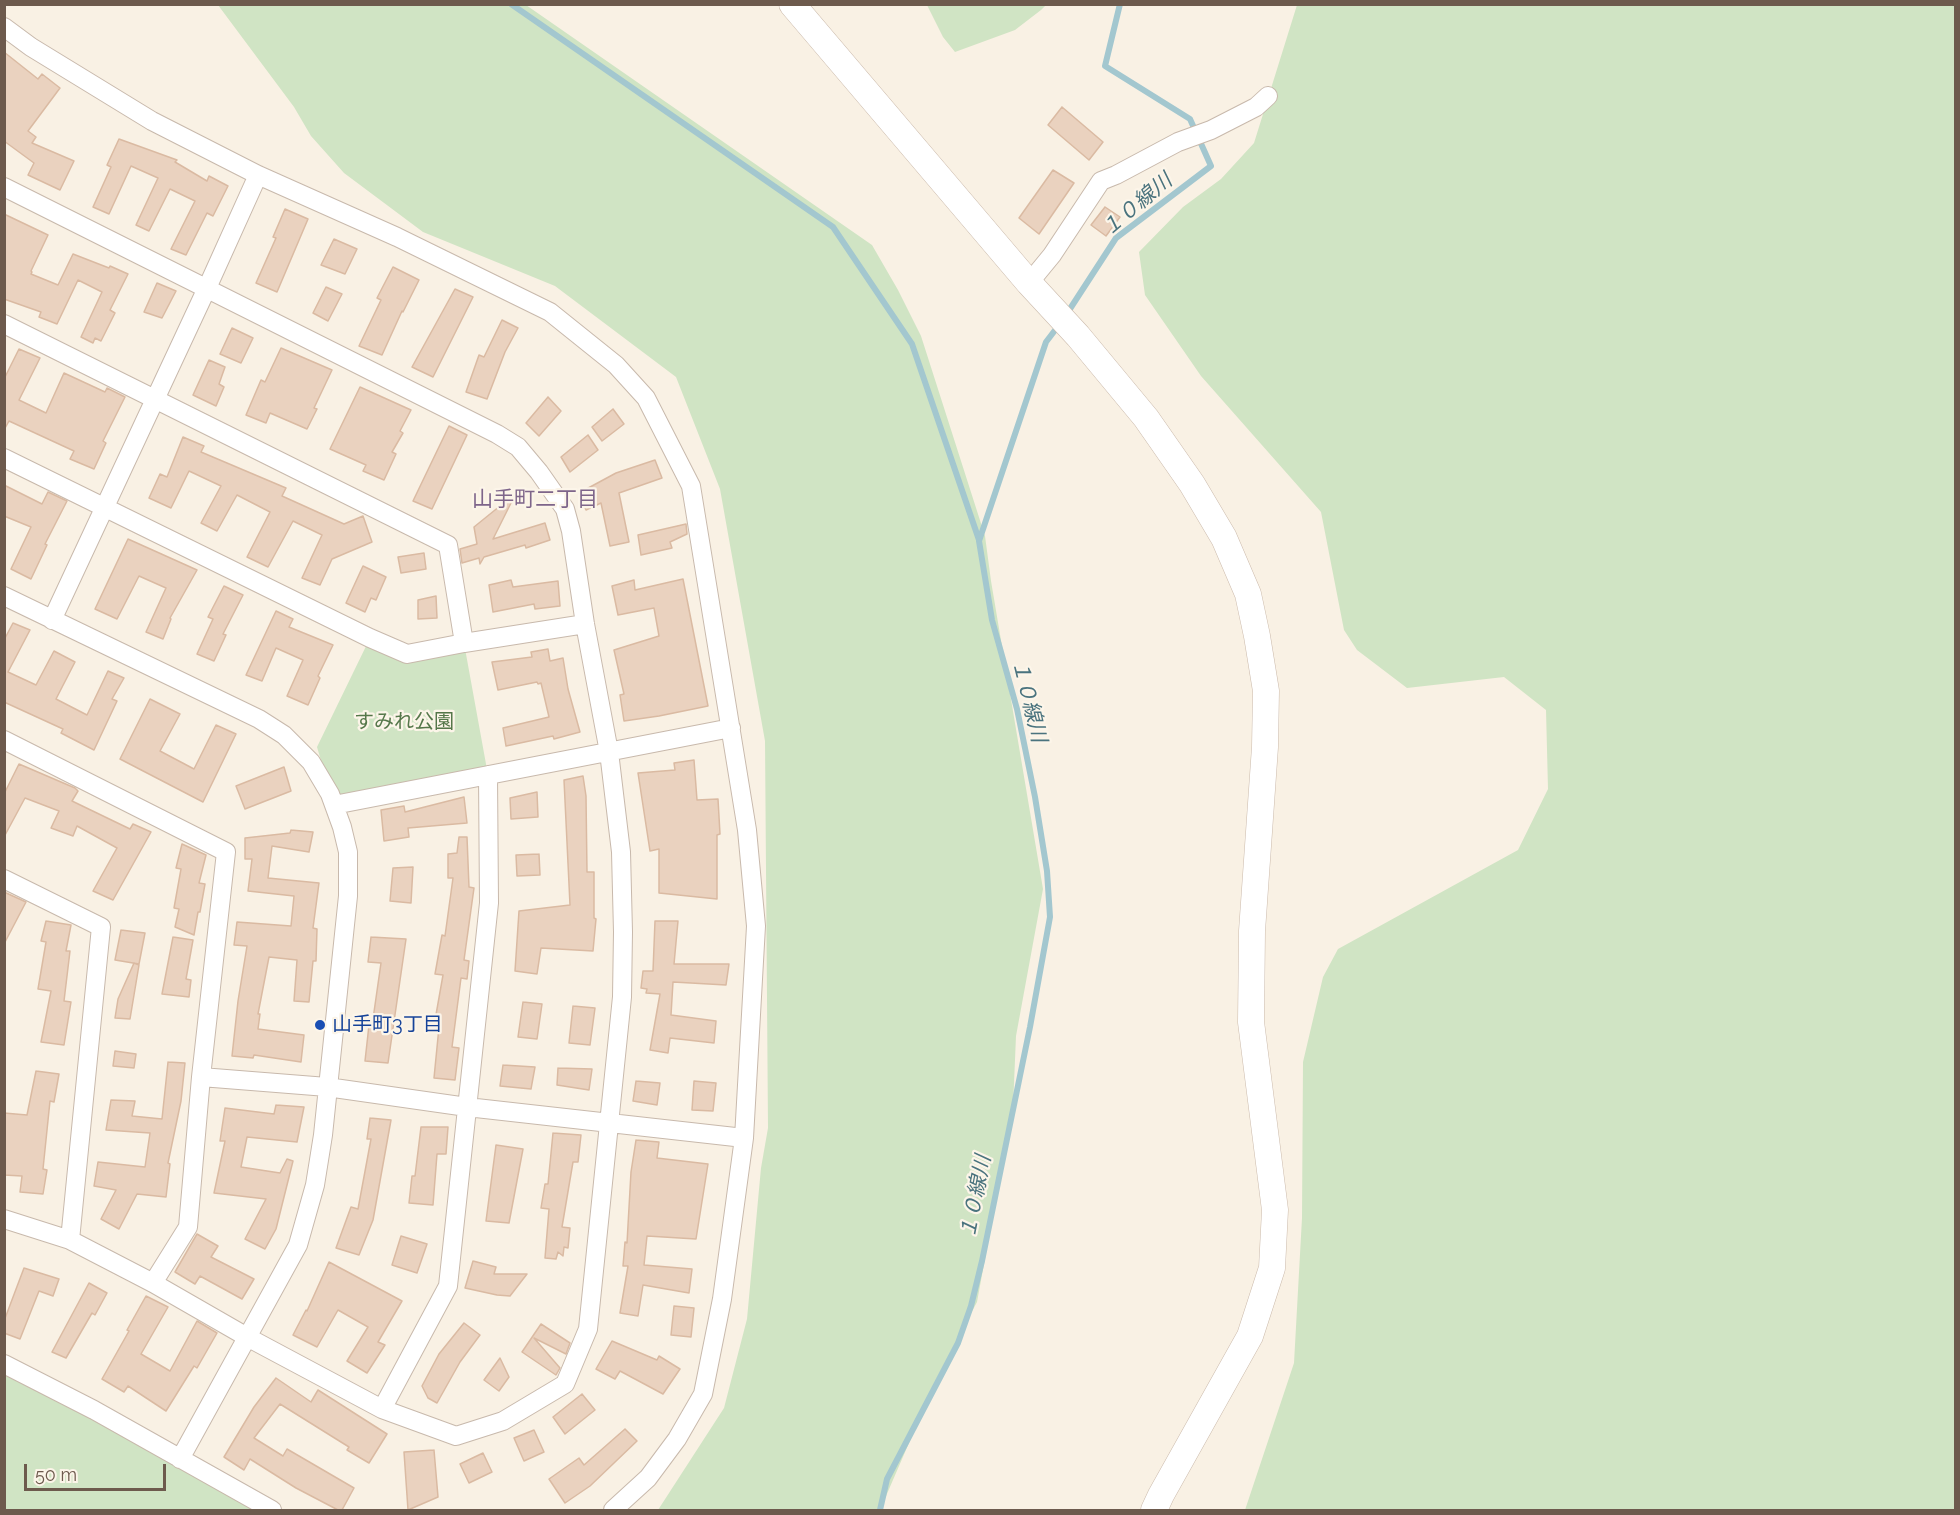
<!DOCTYPE html>
<meta charset="utf-8">
<style>
body{margin:0}
#map{position:relative;width:1960px;height:1515px;overflow:hidden;background:#f9f1e4;font-family:Raleway,sans-serif}
canvas{display:block}
.frame{position:absolute;inset:0;border:6px solid #6d5a4d;pointer-events:none}
.scale{position:absolute;left:24px;top:1464px;width:142px;height:27px;box-sizing:border-box;border:3px solid #6d5a4d;border-top:0;padding-left:8px;font-size:18px;line-height:21px;white-space:nowrap;color:#6d5a4d;-webkit-text-stroke:4px #fcf5e9;paint-order:stroke}
</style>
<div id="map">
<canvas width="1960" height="1515"></canvas>
<div class="frame"></div>
<div class="scale">50 m</div>
</div>
<script>
const context = document.querySelector('canvas').getContext('2d');
context.lineJoin = 'round';
function paint(path, color) {
  context.fillStyle = color;
  context.fill(path, 'evenodd');
}
function shape(rows) {
  const path = new Path2D();
  for (const r of rows) {
    path.moveTo(r[0], r[1]);
    for (let i = 2; i < r.length; i += 2) path.lineTo(r[i], r[i + 1]);
  }
  return path;
}
function trace(path, color, width, dash) {
  context.strokeStyle = color;
  context.lineWidth = width;
  context.lineCap = dash ? 'butt' : 'round';
  context.setLineDash(dash || []);
  context.stroke(path);
}
function label(font, color, halo, rows, align = 'center') {
  context.font = font + ' Raleway,"Noto Sans JP",sans-serif';
  context.lineWidth = 4.5;
  context.setLineDash([]);
  context.textBaseline = 'middle';
  context.strokeStyle = halo;
  context.fillStyle = color;
  for (const [text, x, y, turn = 0] of rows) {
    context.save();
    context.translate(x, y);
    context.rotate((+turn || 0) * Math.PI / 180);
    context.textAlign = isNaN(turn) ? turn : align;
    if (halo) context.strokeText(text, 0, 0);
    context.fillText(text, 0, 0);
    context.restore();
  }
}
const green = shape([
 [218,5,526,5,872,245,898,290,921,336,985,536,991,581,1043,889,1016,1036,1013,1107,977,1302,937,1378,880,1510,658,1510,724,1408,747,1319,761,1168,768,1128,765,741,720,489,676,377,555,286,423,232,344,173,311,136,294,107],
 [927,5,1046,5,1041,10,1015,30,955,52,943,37],
 [1297,5,1955,5,1955,1510,1245,1510,1294,1363,1302,1218,1303,1062,1323,977,1338,949,1518,850,1548,789,1546,710,1504,677,1407,688,1357,650,1344,630,1321,512,1201,376,1145,295,1139,252,1183,207,1221,179,1254,143],
 [370,638,408,654,464,643,488,775,334,805,317,747],
 [4,1364,272,1510,5,1510]
]);
const stream = shape([
 [511,4,833,227,912,344,979,540],
 [1066,315,1116,238,1211,166,1190,119,1105,66,1120,4],
 [880,1510,887,1479,958,1343,971,1306,982,1261,1030,1027,1050,917,1047,871,1035,797,1017,709,992,620,979,541,1046,342,1059,325]
]);
const building = shape([
 [4,52,38,79,42,74,60,88,28,131,36,137,32,143,74,161,60,190,28,175,34,163,4,141,4,52],
 [1062,107,1103,142,1089,160,1048,125,1062,107],
 [119,139,177,160,175,162,207,181,209,176,228,186,213,216,207,213,186,255,171,249,195,201,170,189,149,231,136,225,158,178,131,166,109,214,93,207,111,167,107,165,119,139],
 [1053,170,1074,183,1039,234,1019,218,1053,170],
 [1105,207,1120,217,1106,236,1091,225,1105,207],
 [285,209,308,219,277,292,256,283,276,238,273,237,285,209],
 [4,214,48,235,31,271,32,272,31,274,58,285,73,254,109,268,110,266,128,274,110,310,115,313,101,341,95,338,93,343,81,337,102,292,78,280,57,324,39,317,41,312,4,299,4,214],
 [334,239,357,249,345,274,321,265,334,239],
 [393,267,419,280,403,312,402,311,382,355,359,346,381,300,377,298,393,267],
 [157,283,176,291,162,318,144,312,157,283],
 [326,287,342,294,328,321,313,313,326,287],
 [455,289,473,297,433,377,412,367,455,289],
 [502,320,518,328,505,352,487,399,466,392,479,355,484,357,502,320],
 [232,328,253,338,241,363,220,354,232,328],
 [281,348,332,370,314,408,317,409,307,429,270,413,266,423,246,415,261,380,265,382,281,348],
 [19,349,40,358,19,400,46,413,64,373,105,392,107,388,125,397,103,441,106,443,94,469,70,459,74,451,9,421,4,430,4,379,19,349],
 [209,360,225,367,219,384,224,387,216,406,193,395,209,360],
 [360,387,411,410,400,431,403,433,392,452,396,454,384,480,363,471,366,465,330,449,360,387],
 [548,397,561,411,539,436,526,423,548,397],
 [613,409,624,424,602,441,592,427,613,409],
 [449,426,467,435,432,509,413,501,449,426],
 [588,435,598,450,570,472,561,457,588,435],
 [183,437,204,446,201,452,286,488,282,496,344,524,363,516,372,542,332,559,320,585,302,578,322,535,293,521,268,567,247,557,270,512,237,495,217,531,201,523,221,486,189,471,171,508,149,498,160,474,167,477,183,437],
 [655,460,662,478,619,493,629,542,610,546,601,503,586,510,579,493,616,473,655,460],
 [4,485,42,504,48,492,67,501,45,544,47,545,31,579,11,569,31,527,4,516,4,485],
 [516,493,493,539,545,523,550,540,526,548,525,545,484,557,480,564,479,558,462,563,460,549,477,544,474,527,516,493],
 [686,524,687,534,670,542,672,548,641,555,638,535,686,524],
 [128,539,197,570,170,618,171,619,163,639,146,632,166,588,139,576,117,619,95,609,128,539],
 [424,553,426,569,401,573,398,557,424,553],
 [363,566,386,577,376,600,371,598,365,612,346,603,363,566],
 [683,579,708,706,659,716,624,721,620,695,624,694,614,650,659,636,654,608,618,615,612,586,634,580,635,590,683,579],
 [511,580,513,587,558,581,560,606,535,609,534,604,493,612,489,585,511,580],
 [224,586,243,595,223,634,226,635,214,661,197,654,213,619,208,617,224,586],
 [436,596,437,618,418,619,418,600,436,596],
 [276,611,293,619,289,627,333,645,318,676,320,678,308,705,287,696,303,660,276,648,262,681,246,675,276,611],
 [13,623,30,630,8,672,36,685,54,651,75,662,56,699,87,715,108,671,124,678,112,699,117,701,94,750,61,733,63,729,4,702,4,640,13,623],
 [548,649,550,661,563,658,568,689,580,732,554,739,553,736,506,746,503,728,549,717,541,683,538,684,537,682,498,690,492,662,532,657,531,652,548,649],
 [150,699,180,714,160,751,194,769,216,725,236,734,203,802,120,759,150,699],
 [694,760,697,800,718,799,720,834,717,835,717,899,659,893,659,849,650,851,638,773,675,770,674,763,694,760],
 [19,764,75,788,78,791,72,801,130,829,133,824,151,832,113,900,93,891,117,848,77,826,73,836,51,828,59,811,25,798,4,837,4,794,19,764],
 [284,767,291,791,245,809,236,786,284,767],
 [583,776,586,796,587,872,594,872,594,918,596,919,593,951,541,948,537,974,515,971,519,911,570,905,564,780,583,776],
 [537,792,538,817,511,819,510,798,537,792],
 [464,797,467,823,408,828,409,837,384,841,381,810,404,806,405,812,464,797],
 [291,830,313,832,309,852,272,846,268,878,319,883,313,928,317,929,316,961,313,961,309,1002,294,1001,297,960,269,957,258,1014,260,1014,258,1029,304,1035,301,1062,254,1055,253,1058,232,1056,238,1001,247,946,234,945,237,922,291,926,294,896,248,891,252,859,245,859,245,838,290,833,291,830],
 [459,837,467,837,469,887,474,888,464,960,469,961,467,979,461,978,452,1047,459,1048,455,1080,434,1078,439,1027,434,1026,443,975,435,974,442,935,445,936,453,878,448,878,448,854,457,853,459,837],
 [182,844,206,855,199,883,205,884,200,912,198,912,194,935,175,927,179,909,174,908,181,869,176,868,182,844],
 [539,854,540,875,517,876,516,855,539,854],
 [413,867,411,903,390,901,393,868,413,867],
 [4,892,26,902,4,944,4,892],
 [46,921,71,925,66,951,70,951,64,1001,71,1002,64,1045,41,1042,51,991,38,989,46,942,41,941,46,921],
 [655,921,678,921,674,964,729,964,726,985,673,982,671,1015,716,1021,714,1043,670,1038,668,1053,650,1050,660,994,646,993,647,989,641,988,643,971,653,971,655,921],
 [121,930,145,933,139,964,115,960,121,930],
 [173,937,193,940,186,979,191,980,189,997,162,994,173,937],
 [371,937,406,939,388,1063,365,1061,369,1025,372,1026,381,963,368,962,371,937],
 [134,963,139,965,130,1019,115,1018,118,999,134,963],
 [523,1002,542,1004,537,1039,518,1037,523,1002],
 [573,1006,595,1008,590,1045,569,1043,573,1006],
 [115,1051,136,1054,134,1068,113,1066,115,1051],
 [168,1062,185,1063,181,1101,168,1163,170,1164,166,1197,137,1194,119,1229,101,1219,116,1190,94,1186,98,1162,145,1167,150,1133,106,1130,111,1100,135,1101,132,1116,162,1119,168,1062],
 [503,1065,535,1067,531,1089,500,1086,503,1065],
 [558,1068,592,1069,589,1090,557,1085,558,1068],
 [36,1071,59,1074,54,1102,50,1101,43,1169,47,1170,43,1194,20,1192,22,1176,4,1175,4,1113,27,1115,36,1071],
 [636,1081,660,1083,657,1105,633,1101,636,1081],
 [694,1081,716,1083,713,1111,692,1110,694,1081],
 [276,1105,304,1107,297,1142,247,1137,241,1167,280,1173,287,1159,293,1161,276,1229,265,1249,245,1239,266,1199,214,1193,225,1141,220,1141,225,1108,274,1114,276,1105],
 [370,1118,391,1120,373,1220,359,1255,336,1248,351,1207,358,1209,371,1139,367,1139,370,1118],
 [421,1127,448,1127,446,1154,437,1154,433,1205,409,1203,412,1176,415,1176,421,1127],
 [553,1133,581,1135,578,1162,573,1162,562,1227,570,1228,568,1248,564,1247,563,1256,558,1252,556,1259,545,1258,549,1209,541,1208,545,1184,548,1184,553,1133],
 [636,1140,659,1142,657,1158,708,1164,696,1239,647,1236,644,1265,692,1269,689,1293,643,1285,638,1316,620,1313,628,1266,623,1266,625,1242,627,1243,631,1172,636,1140],
 [496,1145,523,1149,509,1223,486,1221,496,1145],
 [197,1234,218,1246,211,1257,254,1279,242,1299,200,1276,195,1284,175,1272,197,1234],
 [401,1236,427,1244,417,1273,392,1265,401,1236],
 [473,1261,496,1267,494,1274,527,1274,510,1296,497,1295,465,1288,473,1261],
 [329,1262,402,1301,378,1342,385,1345,367,1373,347,1361,368,1327,338,1310,317,1347,293,1335,306,1310,307,1311,329,1262],
 [24,1268,59,1279,53,1296,39,1291,20,1339,4,1333,4,1321,24,1268],
 [89,1283,107,1293,95,1315,92,1313,66,1358,52,1352,89,1283],
 [146,1296,168,1307,141,1354,170,1371,197,1321,217,1333,197,1368,194,1366,166,1411,128,1386,124,1392,102,1379,129,1331,127,1330,146,1296],
 [674,1306,694,1308,691,1337,671,1335,674,1306],
 [464,1323,480,1335,460,1362,437,1403,428,1398,422,1386,439,1354,464,1323],
 [541,1324,570,1343,566,1354,534,1338,560,1368,556,1375,522,1352,541,1324],
 [612,1341,657,1360,659,1356,680,1369,663,1394,620,1371,615,1379,596,1369,612,1341],
 [500,1358,509,1377,499,1391,484,1380,500,1358],
 [276,1378,311,1402,318,1390,387,1434,369,1463,347,1450,349,1447,280,1404,254,1438,283,1456,287,1449,354,1488,342,1510,338,1510,296,1488,250,1459,244,1470,224,1457,254,1407,276,1378],
 [582,1394,595,1410,565,1434,553,1417,582,1394],
 [625,1429,637,1441,590,1486,565,1503,549,1479,579,1458,584,1465,625,1429],
 [534,1430,544,1452,524,1461,514,1438,534,1430],
 [434,1450,438,1497,408,1510,404,1452,434,1450],
 [483,1453,492,1472,469,1483,460,1464,483,1453]
]);
const street = shape([
 [4,27,31,47,152,121,258,175,397,237,550,312,616,365,646,398,691,486,747,830,756,926,744,1138,722,1299,703,1394,677,1439,648,1478,613,1510],
 [4,187,497,434,518,447,539,472,565,509,571,531,585,624,609,752,621,852,623,932,622,997,588,1329,565,1384,503,1421,456,1436,382,1409,247,1337,153,1283,70,1240,4,1219],
 [1029,283,1052,255,1101,181,1116,175,1178,142,1211,130,1256,107,1268,96],
 [4,324,448,545,464,643],
 [4,458,370,638,407,654,464,643,585,624],
 [4,596,259,719,284,735,311,762,330,794,342,827,348,852,348,896,323,1135,315,1185,298,1245,180,1459],
 [52,620,207,288,258,175],
 [4,740,226,852,201,1077,188,1227,153,1283],
 [334,805,731,728],
 [4,879,101,927,70,1240],
 [201,1077,327,1087,467,1107,744,1138],
 [4,1364,94,1410,272,1510],
 [382,1409,448,1286,489,903,488,775]
]);
const secondary = shape([
 [792,4,1029,283,1078,336,1146,418,1192,484,1224,538,1248,594,1257,636,1266,691,1265,747,1252,931,1251,1022,1275,1210,1272,1268,1250,1336,1161,1495,1154,1510]
]);
const markers = [
 [320,1025,6,"#1a4fb4"]
];
const parkNames = [
 ["すみれ公園",404,722]
];
const transitNames = [
 ["山手町3丁目",332,1025]
];
const waterNames = [
 ["１０線川",1137,205,-40],
 ["１０線川",1029,701,76],
 ["１０線川",976,1197,-79]
];
const neighbourhoodNames = [
 ["山手町二丁目",535,500]
];
paint(green, '#d0e4c4');
trace(stream, '#a3c7cf', 6);
paint(building, '#ead2bf');
trace(building, '#dabaa2', 1.5);
trace(street, '#c8b9ac', 20);
trace(secondary, '#cbbaab', 27);
trace(street, '#fff', 18);
trace(secondary, '#fff', 26);
for (const [x, y, r, color] of markers) {
  const dot = new Path2D();
  dot.arc(x, y, r, 0, 2 * Math.PI);
  context.fillStyle = color;
  context.fill(dot);
  trace(dot, '#fcf5e9', 2);
}
label('20px', '#55774a', '#fcf5e9', parkNames);
label('20px', '#164399', '#fcf5e9', transitNames, 'left');
label('italic 21px', '#4a737e', '#fcf5e9', waterNames);
label('21px', '#7e658a', '#fcf5e9', neighbourhoodNames);
</script>
